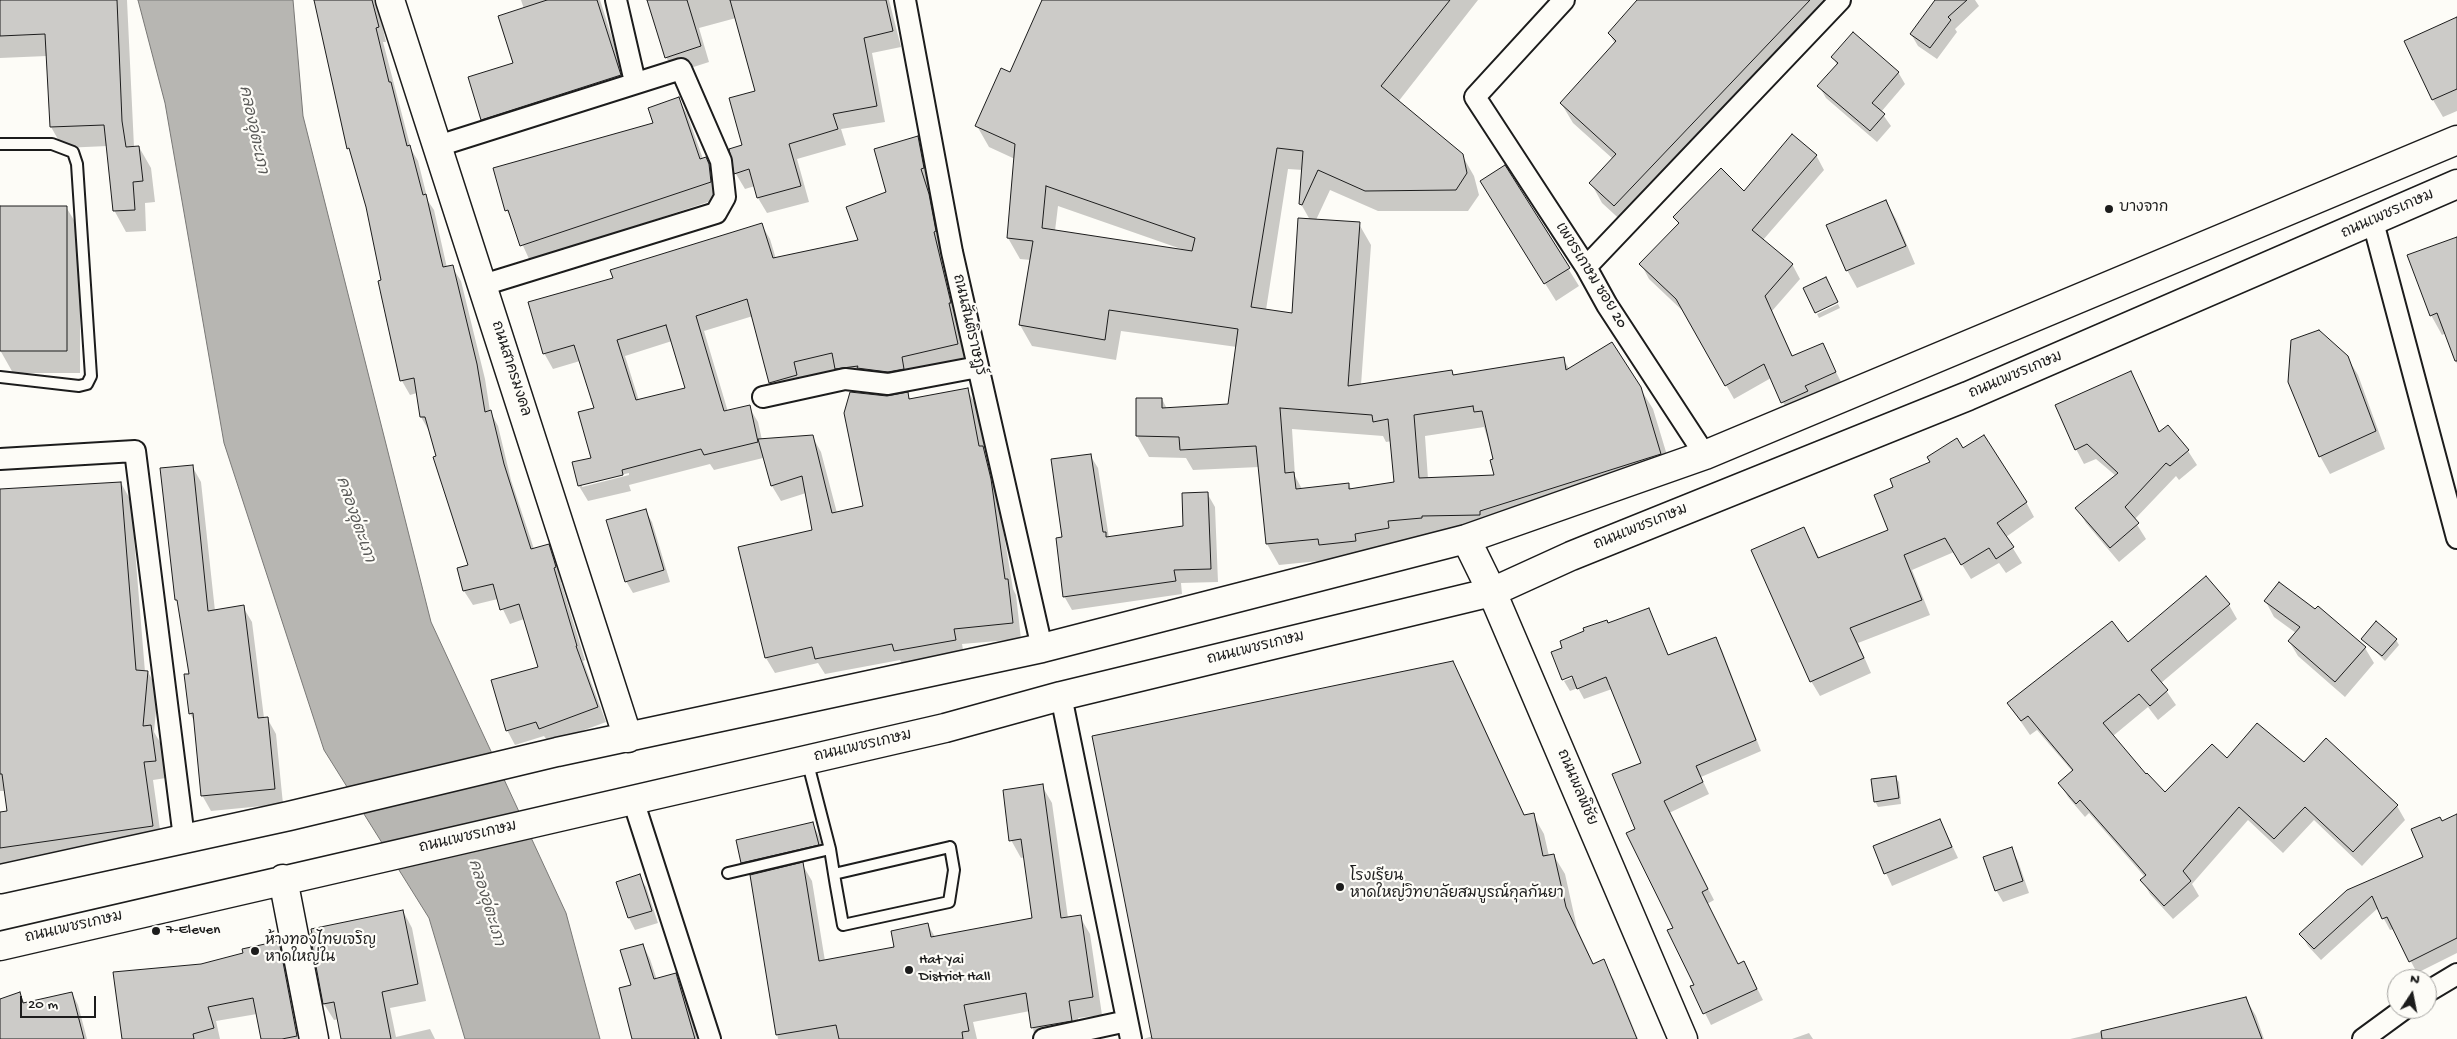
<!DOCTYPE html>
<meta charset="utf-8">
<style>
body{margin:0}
#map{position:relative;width:2457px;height:1039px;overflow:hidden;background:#fdfcf7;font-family:"Gochi Hand",sans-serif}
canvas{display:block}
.north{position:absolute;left:2387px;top:969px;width:50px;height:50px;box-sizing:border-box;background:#fdfcf7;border:1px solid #a3a29f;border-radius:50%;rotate:11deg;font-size:14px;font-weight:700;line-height:20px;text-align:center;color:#1c1c1c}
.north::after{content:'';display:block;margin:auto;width:18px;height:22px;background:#1c1c1c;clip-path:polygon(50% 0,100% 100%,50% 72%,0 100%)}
.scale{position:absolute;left:20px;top:996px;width:76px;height:22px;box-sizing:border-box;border:2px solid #1c1c1c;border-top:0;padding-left:6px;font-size:15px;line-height:18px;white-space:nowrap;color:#1c1c1c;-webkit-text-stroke:4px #fdfcf7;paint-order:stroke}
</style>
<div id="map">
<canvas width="2457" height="1039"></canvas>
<div class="north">N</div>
<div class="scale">20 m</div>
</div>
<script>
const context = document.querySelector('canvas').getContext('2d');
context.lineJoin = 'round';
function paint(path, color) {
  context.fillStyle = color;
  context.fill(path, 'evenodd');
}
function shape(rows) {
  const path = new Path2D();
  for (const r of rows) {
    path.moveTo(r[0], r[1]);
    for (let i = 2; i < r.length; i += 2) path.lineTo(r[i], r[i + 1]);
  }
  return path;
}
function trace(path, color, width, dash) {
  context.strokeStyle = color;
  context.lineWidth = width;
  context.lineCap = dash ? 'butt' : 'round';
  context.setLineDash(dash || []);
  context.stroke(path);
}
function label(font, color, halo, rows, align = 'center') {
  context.font = font + ' "Gochi Hand","Playpen Sans Thai",sans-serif';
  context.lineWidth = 4.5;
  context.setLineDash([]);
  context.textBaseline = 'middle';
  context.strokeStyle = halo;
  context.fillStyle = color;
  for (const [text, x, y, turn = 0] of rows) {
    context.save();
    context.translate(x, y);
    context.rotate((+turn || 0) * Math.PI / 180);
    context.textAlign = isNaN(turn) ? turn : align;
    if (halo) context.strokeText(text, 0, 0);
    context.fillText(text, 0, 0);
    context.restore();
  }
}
const water = shape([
 [138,0,293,0,303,116,431,622,566,913,600,1039,465,1039,429,918,324,750,224,443,165,103,138,0]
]);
const shadow = shape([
 [0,0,127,0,134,147,139,147,151,168,155,202,145,203,146,231,126,232,114,210,108,146,63,148,51,127,47,56,0,58],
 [319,0,375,0,377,3,386,42,383,42,411,149,418,161,428,201,434,210,447,268,452,267,461,281,485,379,490,411,498,426,511,480,534,549,548,546,557,560,563,582,561,582,585,660,583,661,606,722,549,743,544,736,515,745,507,730,539,667,524,619,510,624,498,599,473,605,464,591,459,569,469,566,437,457,429,431,421,417,417,393,410,395,402,381,367,207],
 [521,0,600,0,629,91,491,135,482,119,514,64,524,9],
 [648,0,889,0,901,47,872,53,885,122,841,129,846,145,797,159,809,202,767,213,758,198,755,186,745,189,736,174,730,150,744,145,756,91,736,18,699,28,709,62,675,73,666,57],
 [1043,0,1478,0,1398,102,1462,155,1474,176,1479,195,1468,211,1378,211,1330,190,1316,220,1359,224,1371,245,1361,385,1451,371,1454,376,1563,359,1570,370,1640,388,1653,409,1673,475,1433,539,1399,541,1400,549,1332,566,1329,560,1279,565,1267,544,1259,467,1193,470,1186,458,1149,457,1137,436,1162,399,1167,409,1229,405,1237,347,1121,331,1116,360,1032,346,1020,325,1031,260,1020,259,1008,238,1015,159,989,147,977,126,1010,74],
 [1288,169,1303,170,1301,204,1310,220,1293,314,1266,310],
 [1058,206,1184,250,1055,231],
 [1484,427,1494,460,1496,477,1428,479,1425,436],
 [1292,429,1383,436,1386,442,1392,441,1395,483,1352,490,1348,484,1302,489,1295,476],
 [1638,0,1832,0,1626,225,1602,203,1591,183,1613,159,1573,123,1561,103,1615,44,1609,33],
 [1936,0,1975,0,1979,6,1955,29,1957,32,1937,59,1918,46,1911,34],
 [2457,19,2457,111,2443,117,2433,100],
 [1833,57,1898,72,1905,84,1881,112,1891,126,1877,142,1826,98,1819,86,1837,65],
 [678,98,687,114,703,159,706,158,715,174,720,198,530,261,507,211,495,168,655,123],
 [917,138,926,153,932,183,929,184,937,211,966,359,845,384,837,369,802,378,805,391,778,397,770,382,753,316,704,331,728,412,749,407,758,422,762,440,812,436,821,452,837,513,865,507,887,397,907,394,911,400,967,389,976,405,985,450,992,462,1013,589,1016,595,1021,639,962,644,964,655,904,666,900,660,825,674,818,663,775,673,766,658,740,548,813,531,806,493,781,501,772,486,763,458,714,470,710,464,629,485,631,491,588,501,579,486,573,463,592,459,595,408,580,361,553,369,544,353,614,279,761,224,770,239,776,259,860,241],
 [672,341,687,389,639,401,625,356],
 [629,473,629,475,582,487,582,484],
 [1816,155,1824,170,1763,240,1792,264,1800,279,1772,311,1793,357,1822,344,1843,386,1790,416,1771,378,1734,399,1685,313,1649,279,1641,264,1679,225,1675,217,1744,192],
 [1505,167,1579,286,1556,301,1492,198],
 [1886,202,1896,219,1915,264,1857,288,1847,270],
 [66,207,80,230,80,373,13,373,0,350],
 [2457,238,2457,364,2446,333,2442,335,2431,315],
 [1838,304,1840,308,1819,318,1817,314],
 [2347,357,2358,375,2385,449,2330,474,2320,456],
 [2131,372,2160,433,2168,427,2188,451,2197,465,2179,480,2176,476,2134,520,2146,539,2119,562,2086,523,2077,508,2116,476,2096,459,2084,464,2076,449],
 [1963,450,2026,502,2034,517,2006,537,2022,563,2006,573,1999,563,1971,579,1954,552,1912,570,1930,615,1858,643,1871,673,1820,696,1811,681,1804,528,1820,559,1890,531,1895,488],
 [1090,455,1098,468,1109,538,1185,527,1207,493,1215,507,1218,582,1181,583,1182,594,1072,610,1064,596,1064,538],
 [192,466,201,482,215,611,243,607,252,622,264,718,267,718,276,734,283,804,211,811,202,795,195,723,190,713,191,676,179,606,176,599],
 [121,483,131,501,145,672,148,672,158,690,154,732,161,744,166,778,153,780,162,844,0,867,0,813,9,812,6,791,0,791,0,490],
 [645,510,652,522,670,582,633,593,626,581],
 [2206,578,2229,605,2237,619,2161,683,2176,705,2158,720,2148,707,2113,736,2146,776,2165,794,2227,760,2304,764,2397,806,2405,820,2362,866,2314,820,2283,853,2248,820,2192,884,2199,896,2173,919,2150,894,2142,880,2145,877,2089,813,2085,817,2068,797,2060,783,2073,772,2037,730,2030,735,2008,703,2128,644],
 [2266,602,2365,648,2374,663,2345,697,2298,656,2289,641,2296,633,2274,617],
 [1648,609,1669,656,1715,638,1722,650,1761,751,1701,777,1709,794,1669,813,1714,900,1707,904,1738,965,1744,962,1763,1000,1711,1025,1692,987,1696,985,1637,829,1642,763,1612,689,1584,699,1578,688,1570,691,1564,681,1579,675,1564,648,1608,625],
 [2363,639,2396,640,2399,645,2385,661],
 [1452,662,1463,681,1525,816,1533,815,1544,834,1549,856,1554,856,1565,874,1577,928,1594,965,1603,961,1614,980,1638,1039,1143,1039,1153,1036],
 [1895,777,1899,782,1901,804,1878,807,1875,801],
 [1042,786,1052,803,1068,918,1080,917,1090,934,1102,1015,1078,1018,1081,1038,1035,1039,1030,1011,973,1022,977,1039,778,1039,751,874,749,874,742,862,813,824,819,836,825,856,801,862,812,881,825,961,896,948,928,925,935,937,1033,919,1025,857,1021,858,1011,840],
 [2457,815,2457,953,2417,973,2394,929,2390,930,2378,908,2321,960,2308,946,2301,934,2425,858,2442,822],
 [1940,820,1958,858,1892,886,1874,847],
 [2011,849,2018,861,2029,893,2003,902,1996,890],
 [639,876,646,887,658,923,635,930,629,918,617,883],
 [403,911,412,928,426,1001,390,1008,396,1037,430,1029,435,1039,343,1039,339,1019,334,1020,324,1004,311,935],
 [278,942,287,957,303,1039,263,1039,257,1014,216,1021,220,1039,123,1039,201,965,244,954],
 [643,945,650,959,657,980,676,975,684,988,697,1039,634,1039,632,986],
 [72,993,78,1005,87,1039,0,1039,0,999,20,994,25,1004],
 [2246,999,2256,1016,2264,1039,2070,1039],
 [1809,1033,1813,1039,1792,1039]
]);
const building = shape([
 [0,0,117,0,122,121,126,147,139,146,143,181,133,182,135,210,113,211,104,125,50,127,45,34,0,36,0,0],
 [314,0,372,0,379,27,376,28,389,82,391,82,407,146,410,145,423,195,426,194,443,267,453,265,477,364,485,412,491,410,504,464,531,549,549,544,554,560,556,567,554,568,577,646,576,646,598,707,539,729,536,722,506,731,491,680,538,667,519,604,500,610,493,584,463,591,457,568,468,565,433,457,436,456,425,417,420,417,414,378,400,381,378,281,381,280,366,207,349,148,347,149,314,0],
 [547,0,597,0,621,75,481,120,468,77,513,63,498,16,547,0],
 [647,0,687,0,701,46,665,58,647,0],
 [730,0,886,0,893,31,864,38,877,106,833,114,838,129,789,144,801,186,757,198,749,169,734,174,729,149,742,145,729,98,755,91,730,0],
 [1042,0,1450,0,1381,86,1463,154,1467,173,1456,190,1365,191,1318,170,1302,205,1299,204,1303,151,1277,148,1251,307,1292,313,1298,218,1360,222,1348,386,1452,370,1453,375,1564,357,1566,370,1612,342,1641,387,1661,454,1480,511,1480,515,1422,516,1422,518,1388,521,1389,528,1355,534,1356,541,1319,545,1318,539,1266,544,1256,446,1180,450,1179,437,1136,436,1136,398,1162,398,1162,408,1228,404,1238,329,1109,310,1105,340,1019,325,1033,241,1007,238,1015,144,975,126,1001,68,1010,72,1042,0],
 [1046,186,1195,238,1192,251,1042,228,1046,186],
 [1473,406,1474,412,1482,411,1493,459,1490,460,1494,475,1419,478,1414,415,1473,406],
 [1280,408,1372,415,1373,422,1388,419,1394,482,1349,489,1349,483,1296,489,1294,472,1285,473,1280,408],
 [1637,0,1810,0,1614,206,1589,183,1616,154,1560,103,1616,41,1608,33,1637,0],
 [1935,0,1967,0,1948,17,1951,20,1930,48,1910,34,1935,0],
 [2457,17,2457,89,2432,100,2404,41,2457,17],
 [1853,32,1899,72,1872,103,1885,114,1870,131,1817,86,1838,63,1831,57,1853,32],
 [679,97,700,159,706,157,709,164,711,182,520,246,508,210,505,211,493,168,653,123,648,108,679,97],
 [1792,134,1817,155,1752,230,1793,264,1765,296,1792,356,1823,343,1836,372,1805,386,1808,391,1781,403,1764,364,1725,386,1676,299,1639,264,1679,223,1673,217,1721,168,1744,191,1792,134],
 [918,136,924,168,921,169,929,194,936,231,934,232,951,303,949,303,958,344,902,357,904,369,888,372,857,368,858,366,835,369,832,353,794,362,797,375,769,383,747,299,696,316,724,411,750,405,758,442,704,455,701,449,622,470,623,475,578,486,572,462,591,458,578,412,594,408,574,345,543,354,528,302,613,278,610,270,762,223,773,258,858,240,846,207,886,192,874,149,918,136],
 [666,325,685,388,636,400,617,340,666,325],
 [1505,165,1570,268,1544,284,1480,181,1505,165],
 [1886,200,1906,246,1846,271,1826,225,1886,200],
 [0,206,67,206,67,351,0,351,0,206],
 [2457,237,2457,361,2455,361,2437,313,2430,316,2407,255,2457,237],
 [1826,277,1838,302,1815,313,1803,288,1826,277],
 [2319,330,2348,356,2376,431,2319,457,2288,382,2291,340,2319,330],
 [2131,371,2159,432,2168,425,2189,450,2170,466,2166,463,2125,507,2139,523,2110,548,2075,508,2118,473,2087,444,2075,450,2055,405,2131,371],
 [968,388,979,446,983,446,991,479,1005,579,1008,579,1013,623,954,629,956,640,894,651,892,644,815,659,812,647,765,658,738,547,812,530,802,476,771,486,758,439,813,435,832,513,863,506,844,413,850,392,887,396,908,392,909,399,968,388],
 [1984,435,2027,502,1997,523,2014,547,1996,559,1989,548,1961,565,1945,538,1904,555,1922,600,1850,628,1864,658,1810,682,1751,550,1804,527,1818,558,1888,530,1874,495,1893,487,1890,479,1930,462,1927,457,1957,438,1963,448,1984,435],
 [1091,454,1103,532,1106,532,1106,537,1183,526,1182,493,1208,492,1211,569,1174,570,1176,581,1063,597,1056,538,1062,537,1051,459,1091,454],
 [193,465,208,611,244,605,258,718,268,717,275,789,201,796,193,713,189,714,184,674,189,674,177,600,175,600,160,468,193,465],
 [121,482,136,670,148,671,143,726,151,725,156,761,144,762,153,826,0,848,0,812,7,811,2,774,0,774,0,489,121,482],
 [646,509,664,570,625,582,606,520,646,509],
 [2206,576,2230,604,2151,670,2168,690,2150,706,2139,694,2103,723,2146,774,2147,773,2165,792,2212,744,2227,758,2257,723,2304,762,2326,738,2398,805,2353,852,2305,807,2274,839,2239,807,2183,871,2191,881,2164,906,2140,880,2146,875,2080,800,2076,804,2058,783,2073,770,2028,716,2021,721,2007,703,2112,621,2128,642,2206,576],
 [2279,582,2315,609,2318,606,2366,647,2335,682,2288,641,2300,627,2264,601,2279,582],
 [1649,608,1668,655,1716,637,1756,740,1696,766,1703,782,1664,801,1708,889,1702,892,1738,964,1744,961,1757,989,1703,1014,1690,986,1694,985,1667,930,1673,928,1626,833,1635,829,1612,774,1641,763,1606,677,1577,689,1572,676,1562,680,1551,652,1562,648,1560,641,1584,631,1583,628,1607,620,1608,623,1649,608],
 [2376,621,2397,639,2382,656,2361,639,2376,621],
 [1453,661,1524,815,1534,813,1543,856,1554,854,1566,907,1593,964,1604,959,1637,1039,1152,1039,1092,736,1453,661],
 [1896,776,1899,798,1874,802,1871,779,1896,776],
 [1043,784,1061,918,1081,915,1093,997,1069,1001,1072,1021,1031,1028,1026,993,964,1005,969,1031,962,1032,963,1039,839,1039,836,1025,776,1035,750,875,803,862,819,961,894,947,891,931,928,923,931,937,1032,918,1021,839,1009,841,1003,790,1043,784],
 [2457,814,2457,938,2409,962,2387,917,2382,919,2372,896,2314,949,2299,934,2347,890,2423,857,2411,829,2440,817,2442,821,2457,814],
 [1940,819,1952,847,1884,874,1873,846,1940,819],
 [813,822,819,845,741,863,736,840,813,822],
 [2012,847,2023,881,1995,891,1983,857,2012,847],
 [640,874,652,911,628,918,616,882,640,874],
 [403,910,418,984,382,992,391,1039,341,1039,334,1002,323,1004,310,934,312,934,311,929,403,910],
 [279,941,297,1036,282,1039,261,1039,253,998,208,1007,214,1028,193,1034,194,1039,122,1039,113,972,201,964,243,953,242,949,279,941],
 [643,944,654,979,676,973,695,1039,632,1039,619,988,631,985,620,950,643,944],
 [20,992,23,1003,72,992,84,1039,0,1039,0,999,20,992],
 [2246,997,2262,1039,2102,1039,2101,1031,2246,997]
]);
const lane = shape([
 [0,144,52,144,73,152,77,164,91,376,87,384,79,386,0,377],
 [807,760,830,849,834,874,836,886,843,925,949,902,954,870,950,847,834,874],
 [728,873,830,849]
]);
const street = shape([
 [616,0,635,82],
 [905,0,952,252,1042,648],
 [1564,0,1475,97,1586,267,1607,305,1705,455],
 [438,146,681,69,721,161,725,197,716,213,483,285],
 [2373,222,2457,538],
 [1586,267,1840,0],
 [763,397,845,379,888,384,978,367],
 [0,459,135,451,184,838],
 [1061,696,1131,1039],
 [633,800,710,1039],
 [2427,992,2457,974],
 [1044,1039,1127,1021],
 [2363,1039,2404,1009]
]);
const secondary = shape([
 [390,0,628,738],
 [1466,539,1492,592,1683,1039],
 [0,879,289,816,557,752,1042,648,1466,539,1705,455,2457,140],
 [283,879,314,1039],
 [0,946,945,728,1061,696,1492,592,1571,556,1968,396,2457,184]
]);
const markers = [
 [2109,209,5,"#1c1c1c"],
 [1340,887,5,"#1c1c1c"],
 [156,931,5,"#1c1c1c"],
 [255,951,5,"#1c1c1c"],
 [909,970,5,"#1c1c1c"]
];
const poiNames = [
 ["บางจาก",2119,209],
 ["โรงเรียน",1350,878],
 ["หาดใหญ่วิทยาลัยสมบูรณ์กุลกันยา",1350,895],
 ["7-Eleven",166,931],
 ["ห้างทองไทยเจริญ",265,942],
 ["หาดใหญ่ใน",265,959],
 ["Hat Yai",919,961],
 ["District Hall",919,978]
];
const streetNames = [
 ["ถนนเพชรเกษม",2388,215,-24],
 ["เพชรเกษม ซอย 20",1590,276,58],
 ["ถนนสันติราษฎร์",968,325,77],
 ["ถนนสาครมงคล",510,369,72],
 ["ถนนเพชรเกษม",2016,376,-23],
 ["ถนนเพชรเกษม",1641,528,-22],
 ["ถนนเพชรเกษม",1256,649,-14],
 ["ถนนเพชรเกษม",863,747,-13],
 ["ถนนพลพิชัย",1576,788,67],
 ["ถนนเพชรเกษม",468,838,-13],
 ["ถนนเพชรเกษม",74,928,-13]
];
const waterNames = [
 ["คลองอุ่ตะเภา",252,130,78],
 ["คลองอุ่ตะเภา",354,520,71],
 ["คลองอุ่ตะเภา",485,903,73]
];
paint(water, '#b7b6b2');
trace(water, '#797876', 1);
paint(shadow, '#0003');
paint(building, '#cccbc8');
trace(building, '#1c1c1c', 1);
trace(lane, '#1c1c1c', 14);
trace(street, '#1c1c1c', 24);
trace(secondary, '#1c1c1c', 31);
trace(lane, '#fdfcf7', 10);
trace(street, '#fdfcf7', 20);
trace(secondary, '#fdfcf7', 28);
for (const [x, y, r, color] of markers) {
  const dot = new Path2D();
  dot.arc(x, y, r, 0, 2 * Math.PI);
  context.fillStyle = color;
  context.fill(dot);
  trace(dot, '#fdfcf7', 2);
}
label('15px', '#1c1c1c', '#fdfcf7', poiNames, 'left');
label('15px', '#1c1c1c', '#fdfcf7', streetNames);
label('italic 16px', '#5a5a58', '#fdfcf7', waterNames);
</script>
